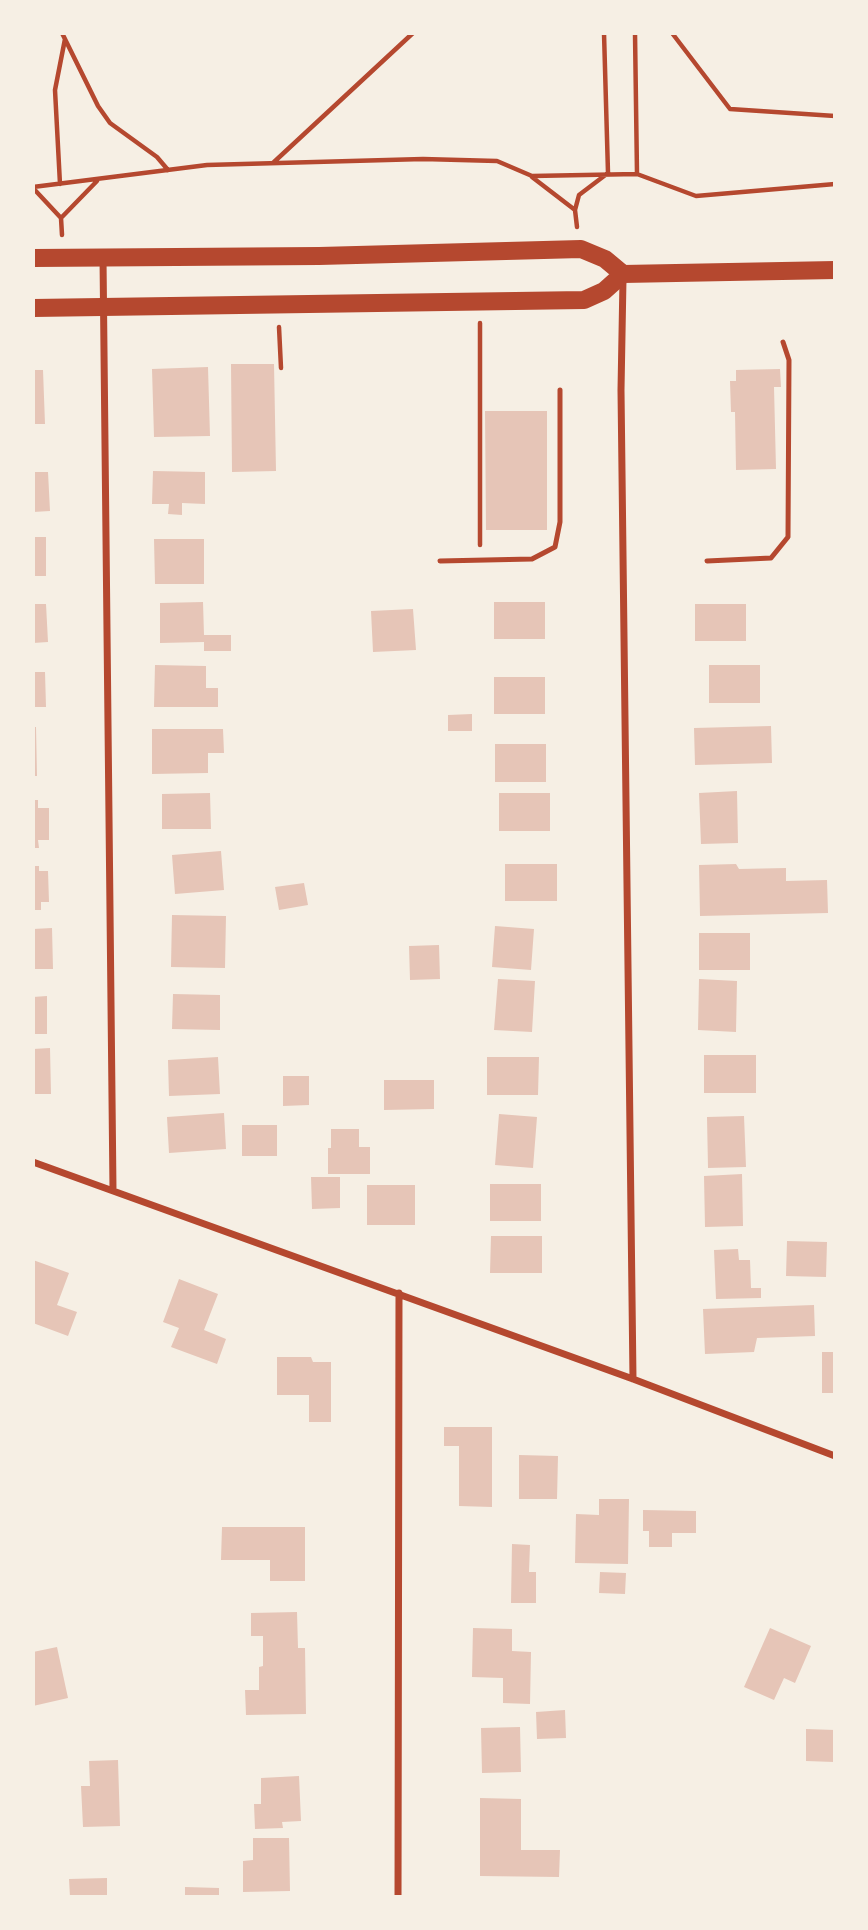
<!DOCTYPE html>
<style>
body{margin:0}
#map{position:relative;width:868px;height:1930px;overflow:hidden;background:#f6efe4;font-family:"Libre Baskerville",serif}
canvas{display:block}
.frame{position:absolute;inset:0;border:35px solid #f6efe4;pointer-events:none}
</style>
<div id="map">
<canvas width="868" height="1930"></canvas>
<div class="frame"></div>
</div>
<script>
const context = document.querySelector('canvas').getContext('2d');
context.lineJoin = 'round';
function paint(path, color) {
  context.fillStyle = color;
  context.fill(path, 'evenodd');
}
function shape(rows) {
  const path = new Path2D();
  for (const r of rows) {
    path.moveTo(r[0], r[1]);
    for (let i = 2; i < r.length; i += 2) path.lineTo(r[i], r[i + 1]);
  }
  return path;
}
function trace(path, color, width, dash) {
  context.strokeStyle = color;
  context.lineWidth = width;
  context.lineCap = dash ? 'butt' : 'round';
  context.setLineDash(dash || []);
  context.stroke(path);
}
const building = shape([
 [231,364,274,364,276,471,232,472],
 [208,367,210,436,154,437,152,369],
 [780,369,781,387,774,387,776,469,736,470,735,412,731,412,730,381,736,381,736,370],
 [33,370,43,370,45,424,33,424],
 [485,411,547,411,547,530,486,530],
 [153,471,205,472,205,504,182,503,182,515,168,514,169,504,152,504],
 [33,472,48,472,50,511,33,512],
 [33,537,46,537,46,576,33,576],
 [154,539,204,539,204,584,155,584],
 [203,602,204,635,231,635,231,651,204,651,204,642,160,643,160,603],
 [494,602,545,602,545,639,494,639],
 [33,604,46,604,48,642,33,643],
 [695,604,746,604,746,641,695,641],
 [413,609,416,650,373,652,371,611],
 [155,665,206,666,206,688,218,688,218,707,154,707],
 [709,665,760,665,760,703,709,703],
 [33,672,45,672,46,707,33,707],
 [494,677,545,677,545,714,494,714],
 [472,714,472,731,448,731,448,715],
 [771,726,772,763,695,765,694,728],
 [33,727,36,727,37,776,33,776],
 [152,729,223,729,224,753,208,753,208,773,152,774],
 [495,744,546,744,546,782,495,782],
 [737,791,738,843,701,844,699,793],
 [210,793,211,829,162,829,162,794],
 [499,793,550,793,550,831,499,831],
 [33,800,38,800,38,808,49,808,49,840,38,840,39,848,33,848],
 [221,851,224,890,175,894,172,855],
 [505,864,557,864,557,901,505,901],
 [736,864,739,869,786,868,786,881,827,880,828,913,700,916,699,865],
 [33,866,39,866,39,871,48,871,49,902,41,902,41,910,33,910],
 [304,883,308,905,279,910,275,887],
 [172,915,226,916,225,968,171,967],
 [495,926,534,929,531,970,492,967],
 [52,928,53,969,33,969,33,929],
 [699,933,750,933,750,970,699,970],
 [439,945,440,979,410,980,409,946],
 [498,979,535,981,532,1032,494,1030],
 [699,979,737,981,736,1032,698,1030],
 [173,994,220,995,220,1030,172,1029],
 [47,996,47,1034,33,1034,33,997],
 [50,1048,51,1094,33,1094,33,1049],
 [704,1055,756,1055,756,1093,704,1093],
 [218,1057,220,1094,169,1096,168,1060],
 [487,1057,539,1057,538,1095,487,1095],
 [283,1076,309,1076,309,1105,283,1106],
 [384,1080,434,1080,434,1109,384,1110],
 [224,1113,226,1149,169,1153,167,1117],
 [499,1114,537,1117,533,1168,495,1165],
 [744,1116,746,1167,708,1168,707,1117],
 [242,1125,277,1125,277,1156,242,1156],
 [331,1129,359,1129,359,1147,370,1147,370,1174,328,1174,328,1148,331,1148],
 [742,1174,743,1226,705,1227,704,1176],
 [311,1177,340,1177,340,1208,312,1209],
 [490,1184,541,1184,541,1221,490,1221],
 [367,1185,415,1185,415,1225,367,1225],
 [491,1236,542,1236,542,1273,490,1273],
 [787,1241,827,1242,826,1277,786,1276],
 [738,1249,739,1260,750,1260,751,1288,761,1288,761,1298,716,1299,714,1250],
 [33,1260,69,1273,57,1305,77,1312,68,1336,33,1323],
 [179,1279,218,1294,204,1330,226,1339,217,1364,171,1347,179,1328,163,1322],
 [814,1305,815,1336,757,1338,754,1352,705,1354,703,1309],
 [822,1352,835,1352,835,1393,822,1393],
 [277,1357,311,1357,313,1362,331,1362,331,1422,309,1422,309,1395,277,1395],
 [444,1427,492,1427,492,1507,459,1506,459,1446,444,1446],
 [519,1455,558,1456,557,1499,519,1499],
 [599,1499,629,1499,628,1564,575,1563,576,1514,599,1515],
 [643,1510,696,1511,696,1533,672,1533,672,1547,649,1547,649,1531,643,1531],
 [222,1527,305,1527,305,1581,270,1581,270,1560,221,1560],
 [512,1544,530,1545,529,1572,536,1572,536,1603,511,1603],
 [600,1572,626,1573,625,1594,599,1593],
 [297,1612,298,1648,305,1648,306,1714,246,1715,245,1690,259,1690,259,1667,263,1666,263,1636,251,1636,251,1613],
 [473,1628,512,1629,512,1651,531,1652,530,1704,503,1703,503,1678,472,1677],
 [770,1628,811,1646,795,1683,784,1678,774,1700,744,1687],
 [57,1647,68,1698,33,1706,33,1652],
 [565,1710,566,1738,537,1739,536,1712],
 [520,1727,521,1772,482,1773,481,1728],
 [806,1729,835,1730,834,1762,806,1761],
 [118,1760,120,1826,83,1827,81,1786,90,1786,89,1761],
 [299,1776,301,1821,282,1822,283,1828,255,1829,254,1804,261,1804,261,1778],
 [480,1798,521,1799,521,1850,560,1850,559,1877,480,1876],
 [253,1838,289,1838,290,1891,243,1892,243,1861,253,1860],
 [107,1878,107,1897,70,1897,69,1879],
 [185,1887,219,1888,219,1897,185,1897]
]);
const path = shape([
 [62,33,98,106,110,123,157,157,168,170],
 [635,33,637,174],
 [672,33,730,109,835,116],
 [274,162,413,33],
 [532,177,575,210],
 [60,184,55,90,65,39],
 [33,187,207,165,423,159,497,161,532,176,637,174,696,196,835,184],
 [33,188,61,218,62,235],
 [61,218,97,181],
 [577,227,575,210,579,195,608,173,604,33],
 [480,323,480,545],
 [279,327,281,368]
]);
const service = shape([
 [440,561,532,559,555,547,560,522,560,390],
 [707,561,771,558,788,537,789,360,783,342]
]);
const minor = shape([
 [103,258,113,1190],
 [623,279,621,390,633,1379],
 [33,1162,633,1379,835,1456],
 [398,1897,399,1293]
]);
const primary = shape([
 [33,258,319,256,581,249,605,259,623,274],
 [33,308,584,300,604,291,623,274,835,270]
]);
paint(building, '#e6c5b7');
trace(path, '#b5482f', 4.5);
trace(service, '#b5482f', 5);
trace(minor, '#b5482f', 7);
trace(primary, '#b5482f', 18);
</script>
